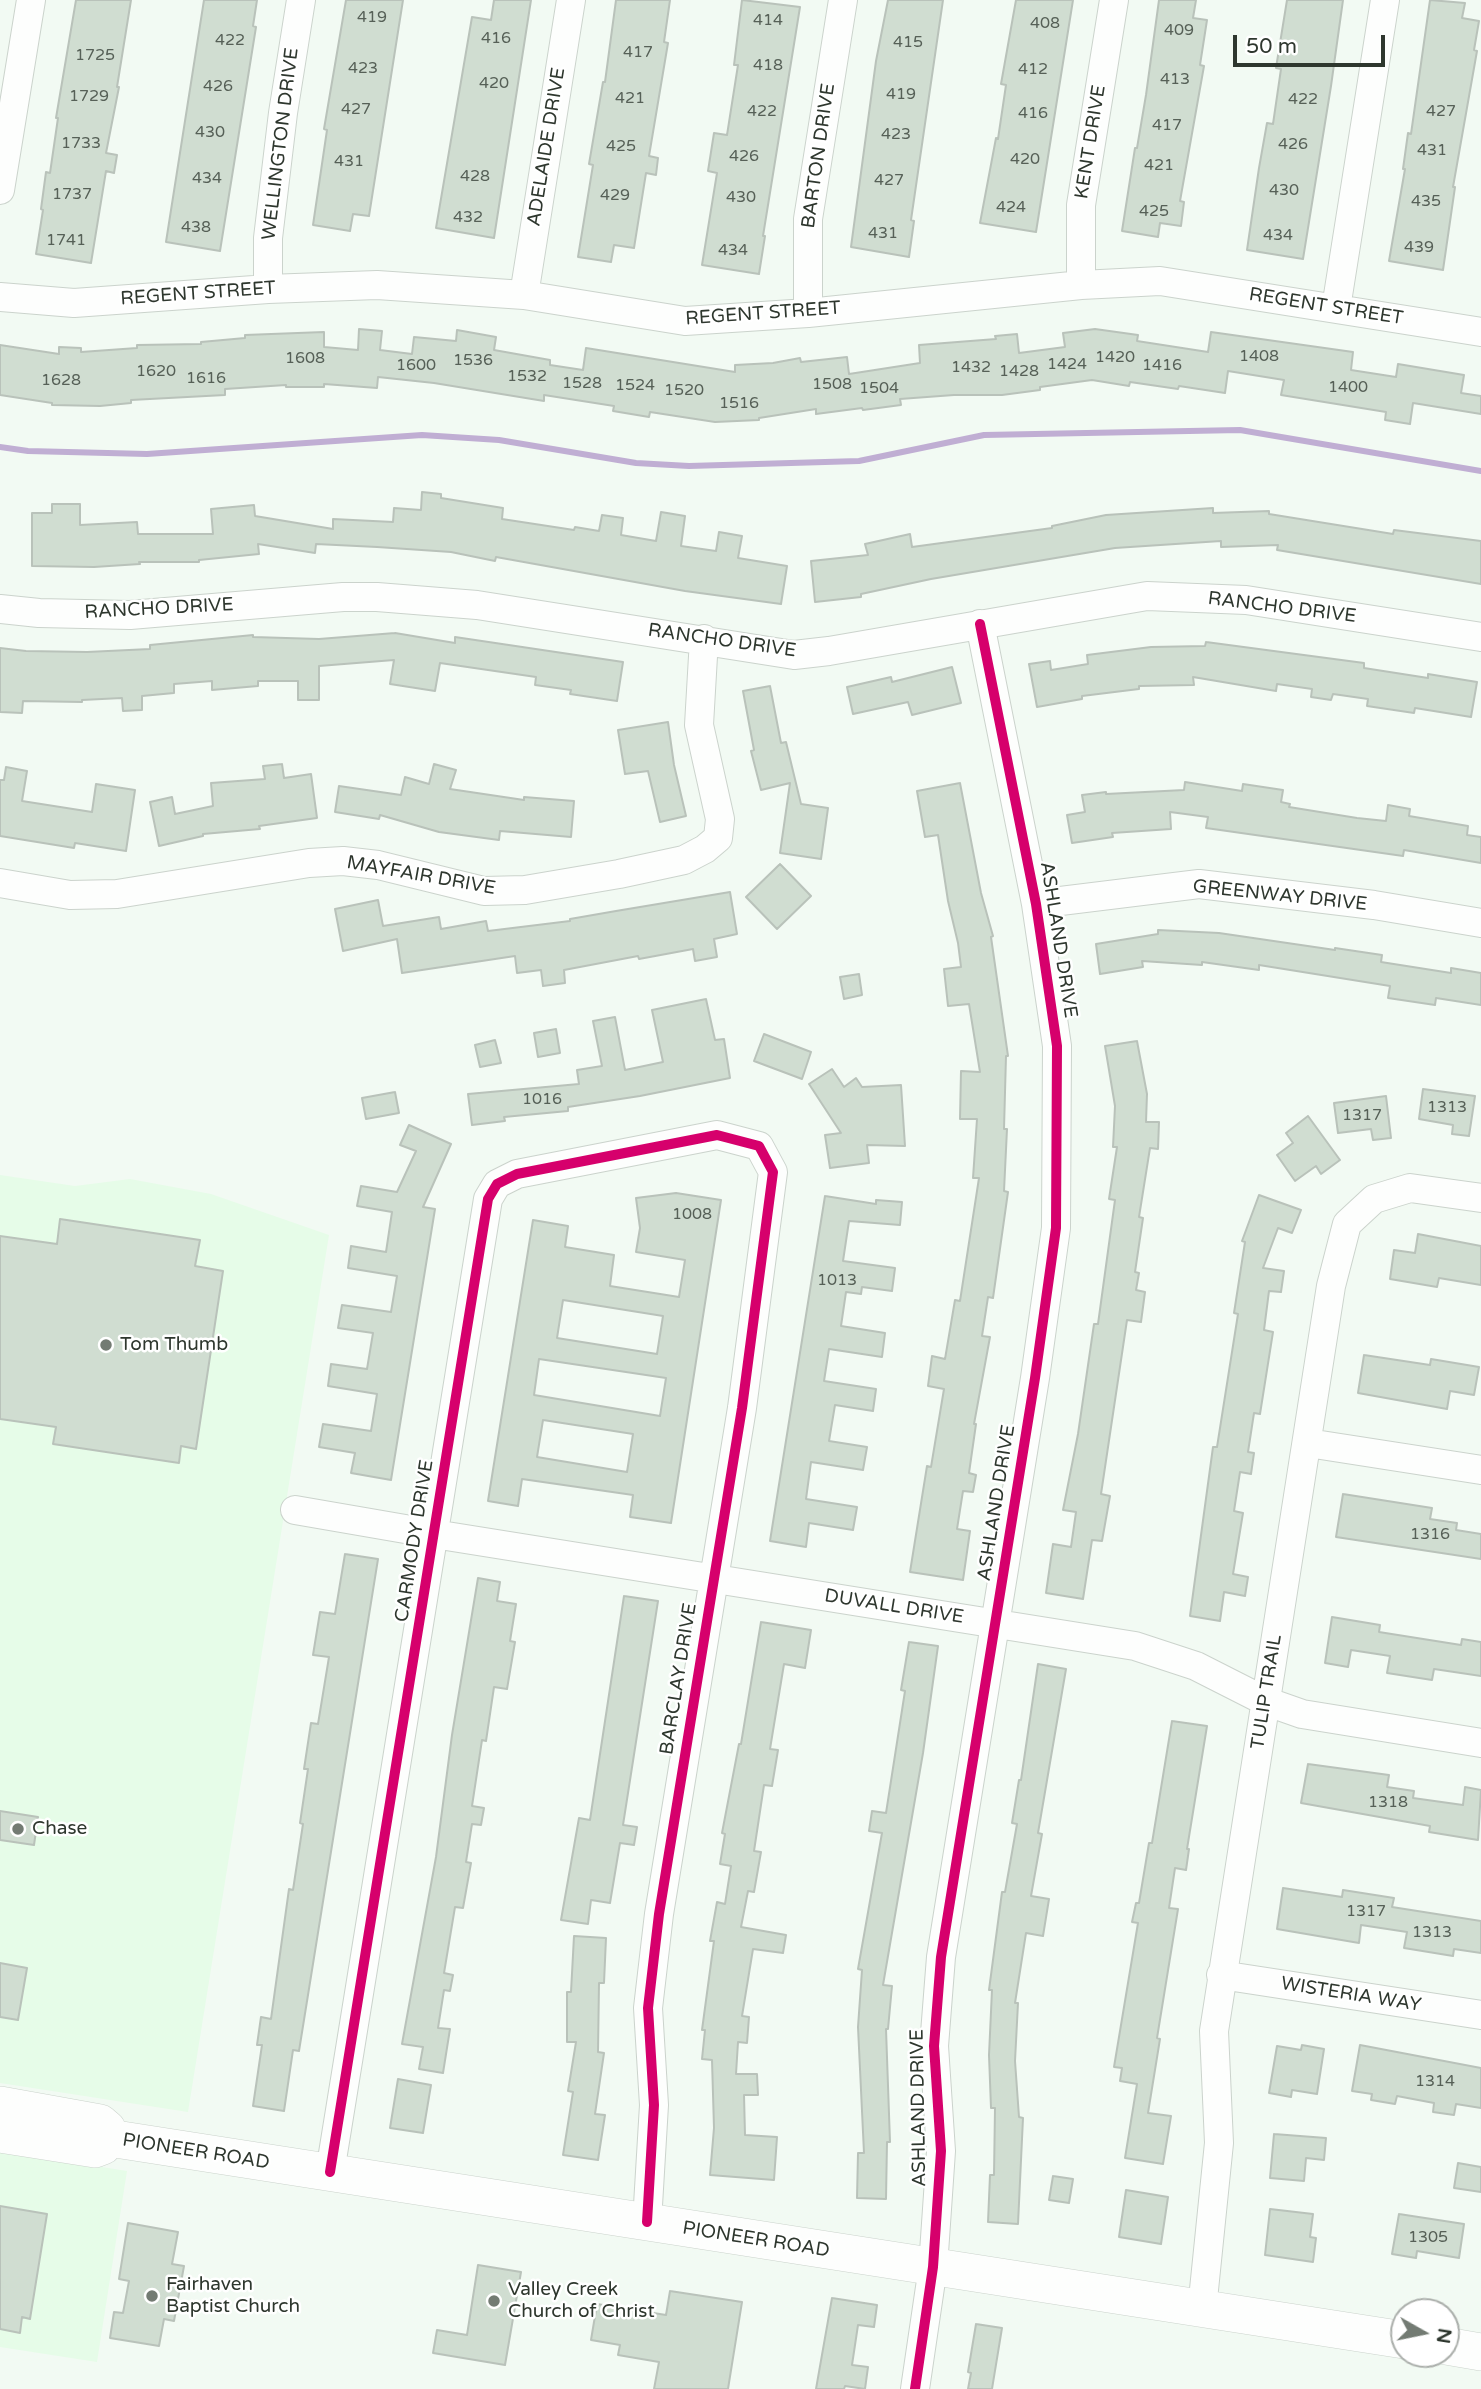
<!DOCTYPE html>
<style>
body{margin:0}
#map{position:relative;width:1481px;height:2389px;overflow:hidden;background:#f2faf3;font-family:"Varela Round",sans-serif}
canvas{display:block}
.north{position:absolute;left:1390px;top:2298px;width:70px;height:70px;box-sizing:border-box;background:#fff;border:2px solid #abafab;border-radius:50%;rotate:99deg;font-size:19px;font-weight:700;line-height:28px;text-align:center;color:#2e372e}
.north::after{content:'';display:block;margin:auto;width:24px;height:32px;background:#737b73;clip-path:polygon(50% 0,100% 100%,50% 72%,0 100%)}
.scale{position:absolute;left:1233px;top:35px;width:152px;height:32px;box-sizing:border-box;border:4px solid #2e372e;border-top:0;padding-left:9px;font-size:21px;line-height:24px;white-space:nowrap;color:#2e372e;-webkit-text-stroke:5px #fff;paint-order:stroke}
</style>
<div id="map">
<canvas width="1481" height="2389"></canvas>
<div class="north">N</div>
<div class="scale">50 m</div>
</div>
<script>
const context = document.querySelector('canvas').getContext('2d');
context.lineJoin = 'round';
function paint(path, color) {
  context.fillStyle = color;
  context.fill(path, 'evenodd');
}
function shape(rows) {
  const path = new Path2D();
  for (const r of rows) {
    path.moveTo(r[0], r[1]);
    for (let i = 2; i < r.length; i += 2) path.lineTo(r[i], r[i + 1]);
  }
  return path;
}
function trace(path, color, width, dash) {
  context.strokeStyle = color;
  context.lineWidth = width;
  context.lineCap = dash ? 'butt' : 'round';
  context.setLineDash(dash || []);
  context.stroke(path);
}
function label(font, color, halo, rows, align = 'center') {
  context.font = font + ' "Varela Round",sans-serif';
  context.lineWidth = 5;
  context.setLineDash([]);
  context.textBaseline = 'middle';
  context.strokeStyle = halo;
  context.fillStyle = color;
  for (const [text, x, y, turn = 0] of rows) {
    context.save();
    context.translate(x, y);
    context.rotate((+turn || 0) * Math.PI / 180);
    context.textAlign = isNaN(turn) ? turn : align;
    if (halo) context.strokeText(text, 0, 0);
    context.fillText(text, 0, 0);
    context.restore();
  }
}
const built = shape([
 [0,1175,75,1186,130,1179,211,1194,329,1235,188,2112,0,2083],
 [0,2151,127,2171,97,2362,0,2347]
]);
const stream = shape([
 [0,447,28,451,147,454,422,435,499,440,636,463,689,466,859,461,984,435,1240,430,1481,471]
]);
const building = shape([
 [76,0,131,0,117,87,119,87,106,153,117,155,114,173,106,171,91,263,36,254,43,210,41,209,46,172,50,173,58,118,56,118,76,0],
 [204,0,257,0,253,26,256,27,220,251,166,242,204,0],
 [346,0,403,0,369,216,353,214,350,231,313,225,327,130,324,129,346,0],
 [494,0,531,0,494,238,436,228,472,17,491,20,494,0],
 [616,0,670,0,664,42,668,43,649,156,658,158,656,175,646,173,634,248,614,245,611,262,578,257,593,165,589,164,603,82,605,82,616,0],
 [742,0,800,7,763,236,765,236,759,274,702,265,717,173,708,171,714,133,727,135,738,65,734,65,742,0],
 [888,0,943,0,911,220,914,221,909,257,851,247,876,61,888,0],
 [1016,0,1073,0,1036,232,980,223,996,138,998,139,1006,85,1001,84,1016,0],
 [1159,0,1196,0,1193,18,1207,20,1200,65,1204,66,1180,201,1184,202,1181,226,1160,223,1158,237,1122,231,1135,148,1137,148,1146,95,1159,0],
 [1287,0,1343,0,1331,86,1303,259,1247,250,1259,168,1267,123,1273,124,1281,69,1276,68,1287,0],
 [1430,0,1465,3,1462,18,1479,21,1474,50,1477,51,1453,187,1455,187,1443,270,1389,261,1405,169,1403,169,1408,133,1411,134,1430,0],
 [359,329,382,331,380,350,412,354,414,337,456,341,457,330,496,337,494,350,550,360,550,365,583,370,586,348,735,372,735,365,773,363,800,358,801,362,847,357,849,374,920,363,919,345,996,339,995,336,1017,334,1019,353,1065,347,1063,333,1095,329,1138,335,1137,341,1208,352,1211,332,1353,352,1351,370,1396,377,1398,364,1464,375,1461,393,1481,396,1481,414,1413,403,1410,424,1385,420,1386,412,1281,395,1284,380,1228,371,1225,393,1179,386,1178,389,1130,382,1129,386,1092,380,1040,387,1040,390,1002,395,954,395,900,399,901,405,863,410,862,408,816,414,816,409,759,418,759,420,715,422,650,412,649,417,613,411,614,406,544,395,544,401,434,383,378,377,377,388,324,384,324,387,286,387,286,385,225,389,225,395,131,400,131,403,100,406,52,405,52,403,0,395,0,345,59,354,59,347,81,348,81,352,137,348,137,345,201,344,201,342,245,338,245,335,324,332,324,347,358,350,359,329],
 [422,492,441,494,441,498,503,508,502,519,574,530,575,527,599,531,602,515,623,518,621,535,656,541,661,512,685,516,681,546,716,551,719,532,742,536,738,558,787,566,781,604,685,591,496,557,495,561,451,552,377,547,316,544,315,553,258,544,259,554,199,560,199,562,139,562,140,564,94,567,32,566,32,513,52,513,52,504,80,504,80,525,137,522,138,534,213,534,211,509,254,505,255,516,333,529,333,519,393,522,394,508,421,510,422,492],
 [1213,508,1213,513,1269,511,1269,514,1393,534,1394,530,1481,541,1481,584,1277,550,1278,545,1221,547,1221,541,1115,548,931,579,861,594,861,597,815,602,811,561,868,555,865,544,910,534,912,547,1052,528,1052,526,1106,515,1213,508],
 [395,633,455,643,455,637,623,662,617,701,570,694,571,690,535,685,536,677,440,663,435,691,390,684,394,660,319,666,319,700,298,700,298,681,258,681,258,686,212,690,212,681,174,684,174,693,142,696,142,710,123,711,122,698,82,700,82,702,23,701,22,713,0,712,0,648,26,651,87,652,150,649,150,645,253,635,253,637,319,639,395,633],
 [1206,642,1364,663,1364,668,1428,678,1428,674,1477,682,1471,717,1415,708,1414,713,1367,706,1368,699,1333,694,1331,700,1311,697,1312,689,1277,684,1276,691,1193,677,1194,685,1139,686,1139,689,1082,696,1082,699,1037,707,1029,664,1050,661,1051,670,1088,664,1087,655,1151,647,1205,646,1206,642],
 [952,667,961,703,912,715,908,702,853,714,847,687,891,677,892,682,952,667],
 [770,686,781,743,786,742,801,804,828,808,821,859,780,853,790,783,761,790,751,751,754,750,743,691,770,686],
 [668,722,674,765,686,816,660,822,648,771,625,774,618,730,668,722],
 [282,764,284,778,311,774,317,818,259,826,260,829,203,834,203,836,159,846,150,802,172,797,175,814,213,806,211,783,265,779,263,766,282,764],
 [434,764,456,770,450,789,524,800,524,797,574,801,571,837,500,831,499,840,439,832,380,815,379,819,335,812,339,786,401,795,405,777,429,784,434,764],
 [6,767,27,771,22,801,92,812,96,784,135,790,126,851,75,843,74,848,0,836,0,780,4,780,6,767],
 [1185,782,1242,791,1243,784,1283,790,1281,802,1290,804,1289,807,1357,818,1386,821,1388,805,1410,809,1409,816,1468,826,1467,835,1481,837,1481,863,1404,850,1403,856,1206,828,1208,817,1170,812,1171,829,1112,833,1113,837,1072,843,1067,815,1085,812,1082,795,1106,792,1106,794,1184,790,1185,782],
 [960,783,981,893,993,936,991,937,1008,1056,1006,1056,1004,1129,1007,1129,1004,1191,1008,1192,993,1298,988,1297,982,1336,990,1337,974,1424,976,1424,969,1473,976,1475,973,1492,963,1491,957,1529,970,1531,963,1580,910,1572,927,1466,931,1467,944,1389,928,1386,932,1356,945,1359,955,1300,960,1301,979,1178,973,1178,977,1119,960,1119,961,1071,980,1072,969,1004,948,1006,944,969,961,967,958,943,948,901,938,835,925,837,917,791,960,783],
 [780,864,811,896,777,929,746,897,780,864],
 [730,892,737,934,714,939,717,957,695,961,693,949,639,959,638,956,564,970,565,983,543,986,541,970,517,973,515,956,402,973,397,939,343,951,335,909,378,900,383,926,439,917,441,929,486,921,488,931,570,921,570,919,616,911,730,892],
 [1158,930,1219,933,1335,950,1335,948,1382,955,1381,962,1451,973,1451,968,1481,973,1481,1005,1436,998,1435,1005,1388,998,1390,986,1259,965,1259,970,1202,962,1202,965,1142,961,1143,967,1100,974,1096,944,1158,934,1158,930],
 [859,974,862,995,844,999,840,977,859,974],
 [706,999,715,1040,724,1039,730,1078,640,1096,568,1107,568,1111,504,1117,505,1121,472,1125,468,1094,579,1084,577,1070,602,1066,593,1021,615,1017,625,1070,663,1062,652,1010,706,999],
 [556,1029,560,1053,538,1057,534,1033,556,1029],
 [764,1034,811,1052,802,1079,754,1061,764,1034],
 [495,1040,501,1063,480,1067,475,1045,495,1040],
 [1137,1041,1147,1094,1146,1122,1159,1122,1158,1149,1150,1148,1139,1217,1143,1218,1135,1272,1139,1273,1136,1290,1145,1292,1141,1322,1127,1320,1101,1494,1110,1496,1102,1541,1092,1540,1083,1599,1046,1593,1053,1544,1071,1547,1076,1512,1063,1510,1078,1434,1094,1324,1098,1324,1115,1200,1109,1199,1117,1147,1113,1147,1115,1106,1105,1046,1137,1041],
 [832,1069,844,1087,856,1078,862,1087,901,1085,905,1146,867,1145,869,1163,830,1168,825,1135,841,1133,809,1084,832,1069],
 [1423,1089,1475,1096,1469,1136,1452,1134,1453,1125,1419,1119,1423,1089],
 [395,1092,399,1113,366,1119,362,1098,395,1092],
 [1386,1096,1391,1138,1373,1140,1371,1129,1338,1133,1334,1103,1386,1096],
 [1308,1116,1340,1160,1321,1174,1316,1166,1295,1181,1277,1155,1293,1143,1286,1133,1308,1116],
 [409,1125,451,1144,423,1207,435,1209,391,1480,351,1473,355,1453,319,1447,323,1424,371,1431,377,1394,328,1386,331,1364,367,1369,373,1333,338,1328,342,1305,391,1312,397,1276,348,1268,351,1246,386,1252,392,1212,357,1206,361,1186,397,1192,416,1151,400,1145,409,1125],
 [676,1193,721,1200,671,1523,630,1517,633,1495,522,1479,518,1506,488,1501,533,1220,568,1226,565,1247,614,1255,610,1286,679,1297,685,1260,636,1252,640,1228,636,1198,676,1193],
 [563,1300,663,1316,657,1354,557,1338,563,1300],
 [539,1359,666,1378,660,1416,534,1395,539,1359],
 [543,1420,633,1434,627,1472,537,1457,543,1420],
 [1259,1195,1301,1210,1292,1233,1278,1228,1263,1268,1284,1271,1281,1292,1269,1291,1264,1330,1273,1332,1260,1414,1254,1413,1248,1452,1254,1453,1251,1474,1240,1472,1234,1511,1243,1513,1233,1574,1248,1577,1245,1596,1224,1592,1220,1621,1190,1616,1213,1447,1217,1447,1238,1314,1234,1313,1245,1242,1242,1241,1259,1195],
 [825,1196,876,1204,876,1200,902,1202,900,1225,849,1221,843,1261,895,1268,892,1291,862,1287,861,1294,846,1292,841,1326,885,1333,882,1357,829,1349,824,1381,876,1389,873,1411,835,1405,829,1441,867,1447,863,1470,811,1462,806,1499,857,1507,853,1530,809,1523,806,1547,770,1541,825,1196],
 [60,1219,200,1240,195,1266,223,1271,196,1449,181,1446,179,1463,53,1444,56,1427,0,1419,0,1236,57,1244,60,1219],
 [1418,1234,1481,1246,1481,1285,1439,1278,1437,1287,1390,1279,1394,1250,1415,1253,1418,1234],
 [1364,1355,1430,1365,1431,1359,1479,1367,1474,1395,1450,1391,1447,1409,1358,1393,1364,1355],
 [1343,1494,1432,1508,1430,1519,1457,1523,1456,1530,1481,1534,1481,1559,1336,1537,1343,1494],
 [345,1554,378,1559,299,2051,293,2050,284,2111,253,2106,262,2045,257,2045,261,2017,271,2019,289,1889,293,1890,303,1824,300,1823,308,1769,304,1769,311,1723,318,1724,329,1657,313,1655,320,1612,335,1614,345,1554],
 [478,1578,500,1582,497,1601,516,1604,510,1641,515,1642,507,1689,494,1687,486,1741,482,1740,472,1806,484,1808,481,1825,472,1824,466,1862,471,1863,463,1908,455,1907,444,1973,453,1975,450,1991,444,1990,438,2028,450,2029,443,2073,419,2069,423,2047,402,2044,436,1857,452,1735,478,1578],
 [624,1596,658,1601,623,1825,637,1827,634,1845,620,1843,610,1903,591,1900,588,1924,561,1920,579,1818,590,1820,624,1596],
 [1332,1617,1380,1625,1379,1632,1461,1645,1462,1639,1481,1642,1481,1676,1434,1669,1432,1680,1387,1673,1390,1656,1351,1650,1348,1667,1325,1663,1332,1617],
 [761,1622,811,1630,805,1668,784,1664,770,1749,778,1750,772,1786,764,1785,754,1851,761,1852,754,1892,748,1891,741,1927,786,1935,783,1953,753,1949,742,2016,749,2017,747,2043,738,2042,736,2074,757,2074,758,2095,744,2095,745,2135,777,2137,774,2180,710,2175,714,2128,712,2060,702,2059,705,2030,702,2030,714,1941,710,1941,717,1902,725,1904,731,1866,720,1864,725,1834,722,1833,739,1744,741,1744,761,1622],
 [909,1642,938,1646,923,1753,883,1985,892,1986,888,2029,886,2029,890,2142,887,2142,886,2199,857,2198,858,2153,864,2153,858,2027,862,1970,858,1969,882,1833,869,1831,872,1811,886,1813,905,1691,901,1690,909,1642],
 [1038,1664,1066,1669,1038,1833,1042,1834,1031,1896,1049,1899,1043,1936,1026,1933,1015,2003,1018,2003,1015,2061,1019,2117,1023,2118,1018,2224,988,2222,990,2175,994,2175,995,2108,991,2108,989,2055,992,1990,989,1990,1002,1892,1005,1892,1017,1824,1012,1823,1019,1780,1021,1780,1038,1664],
 [1172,1721,1207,1726,1187,1849,1189,1849,1186,1870,1175,1868,1169,1908,1178,1909,1157,2038,1160,2039,1148,2113,1171,2116,1163,2164,1125,2158,1137,2084,1120,2081,1122,2068,1114,2067,1138,1923,1132,1922,1136,1903,1139,1903,1149,1843,1152,1843,1172,1721],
 [1308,1764,1389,1775,1387,1787,1414,1791,1413,1798,1463,1805,1465,1787,1481,1790,1478,1840,1429,1832,1430,1826,1301,1803,1308,1764],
 [0,1811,38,1817,34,1845,0,1840,0,1811],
 [1283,1888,1342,1897,1343,1890,1394,1898,1392,1907,1481,1921,1481,1953,1454,1949,1453,1956,1404,1948,1407,1932,1361,1925,1359,1943,1277,1929,1283,1888],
 [574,1936,606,1938,604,1983,599,1983,598,2052,604,2053,595,2114,605,2115,598,2160,563,2155,573,2092,568,2091,576,2042,567,2042,567,1992,571,1992,574,1936],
 [0,1963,27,1968,18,2020,0,2017,0,1963],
 [1302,2045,1324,2049,1317,2094,1292,2090,1291,2097,1269,2093,1277,2046,1301,2050,1302,2045],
 [1360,2045,1481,2068,1481,2108,1456,2104,1454,2115,1433,2112,1434,2103,1397,2096,1395,2104,1371,2100,1372,2094,1352,2091,1360,2045],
 [398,2079,431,2085,423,2133,390,2128,398,2079],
 [1274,2134,1326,2138,1324,2160,1306,2158,1304,2181,1270,2178,1274,2134],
 [1458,2163,1481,2167,1481,2192,1454,2188,1458,2163],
 [1053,2176,1073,2179,1069,2203,1049,2200,1053,2176],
 [1126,2190,1168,2197,1161,2244,1119,2237,1126,2190],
 [0,2206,47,2214,30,2319,22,2317,20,2333,0,2329,0,2206],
 [1270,2209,1313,2214,1310,2237,1316,2238,1313,2262,1265,2255,1270,2209],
 [1399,2214,1464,2224,1459,2258,1417,2251,1416,2258,1392,2254,1399,2214],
 [128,2223,178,2232,172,2264,184,2266,174,2321,164,2319,159,2346,110,2338,114,2312,123,2313,129,2281,119,2279,128,2223],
 [478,2265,521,2272,505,2365,433,2353,437,2330,467,2335,478,2265],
 [670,2291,742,2302,728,2389,654,2389,659,2362,618,2355,620,2345,591,2340,597,2304,666,2315,670,2291],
 [832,2298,877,2305,874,2327,858,2325,852,2365,868,2367,865,2389,845,2386,844,2389,816,2389,832,2298],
 [976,2324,1002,2328,992,2389,968,2389,971,2373,968,2372,976,2324]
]);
const minor = shape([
 [0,190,31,0],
 [1081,285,1081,205,1114,0],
 [268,289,268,238,283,113,301,0],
 [524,295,571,0],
 [0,297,74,303,268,289,377,285,524,295,685,321,808,313,1081,285,1160,281,1481,332],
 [1336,308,1385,0],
 [808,313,808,219,843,0],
 [0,609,39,613,130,615,343,597,377,597,477,605,794,655,829,651,1147,596,1246,600,1481,637],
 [0,883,70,895,117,894,309,863,343,861,378,865,484,891,525,890,619,874,684,860,705,849,718,838,720,819,699,725,704,639],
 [1036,904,1199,884,1374,905,1481,923],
 [1308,1443,1481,1470],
 [295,1510,434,1534,1135,1646,1196,1666,1265,1701,1302,1714,1481,1743],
 [1221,1975,1481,2015],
 [330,2172,488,1199,497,1184,517,1174,717,1135,759,1146,773,1172,742,1408,659,1914,648,2008,654,2105,647,2222],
 [1202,2309,1219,2143,1214,2031,1331,1286,1347,1224,1374,1199,1410,1188,1481,1198],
 [915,2389,933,2267,941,2151,934,2046,941,1957,1035,1378,1056,1228,1057,1046,1036,904,980,624]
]);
const major = shape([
 [0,2105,100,2123,107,2129,109,2138],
 [0,2134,95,2149,103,2146,109,2138],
 [109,2138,1404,2340],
 [1446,2346,1481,2352]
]);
const cycleway = shape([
 [330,2172,488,1199,497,1184,517,1174,717,1135,759,1146,773,1172,742,1408,659,1914,648,2008,654,2105,647,2222],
 [915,2389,933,2267,941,2151,934,2046,941,1957,1035,1378,1056,1228,1057,1046,1036,904,980,624]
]);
const markers = [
 [106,1345,7,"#737b73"],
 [18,1829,7,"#737b73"],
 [152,2296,7,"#737b73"],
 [494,2301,7,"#737b73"]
];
const numberNames = [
 ["419",372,18],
 ["414",768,21],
 ["408",1045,24],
 ["409",1179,31],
 ["416",496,39],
 ["422",230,41],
 ["415",908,43],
 ["417",638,53],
 ["1725",95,56],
 ["418",768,66],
 ["423",363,69],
 ["412",1033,70],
 ["413",1175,80],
 ["420",494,84],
 ["426",218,87],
 ["419",901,95],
 ["1729",89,97],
 ["421",630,99],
 ["422",1303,100],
 ["427",356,110],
 ["422",762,112],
 ["427",1441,112],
 ["416",1033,114],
 ["417",1167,126],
 ["430",210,133],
 ["423",896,135],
 ["1733",81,144],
 ["426",1293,145],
 ["425",621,147],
 ["431",1432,151],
 ["426",744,157],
 ["420",1025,160],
 ["431",349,162],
 ["421",1159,166],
 ["428",475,177],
 ["434",207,179],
 ["427",889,181],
 ["430",1284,191],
 ["1737",72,195],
 ["429",615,196],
 ["430",741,198],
 ["435",1426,202],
 ["424",1011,208],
 ["425",1154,212],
 ["432",468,218],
 ["438",196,228],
 ["431",883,234],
 ["434",1278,236],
 ["1741",66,241],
 ["439",1419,248],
 ["434",733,251],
 ["1408",1259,357],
 ["1420",1115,358],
 ["1608",305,359],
 ["1536",473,361],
 ["1424",1067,365],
 ["1600",416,366],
 ["1416",1162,366],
 ["1432",971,368],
 ["1620",156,372],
 ["1428",1019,372],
 ["1532",527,377],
 ["1616",206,379],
 ["1628",61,381],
 ["1528",582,384],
 ["1508",832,385],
 ["1524",635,386],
 ["1400",1348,388],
 ["1504",879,389],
 ["1520",684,391],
 ["1516",739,404],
 ["1016",542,1100],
 ["1313",1447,1108],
 ["1317",1362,1116],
 ["1008",692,1215],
 ["1013",837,1281],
 ["1316",1430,1535],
 ["1318",1388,1803],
 ["1317",1366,1912],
 ["1313",1432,1933],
 ["1314",1435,2082],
 ["1305",1428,2238]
];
const streetNames = [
 ["KENT DRIVE",1091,142,-81],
 ["WELLINGTON DRIVE",281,144,-83],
 ["ADELAIDE DRIVE",547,147,-81],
 ["BARTON DRIVE",819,156,-82],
 ["REGENT STREET",198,294,-4],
 ["REGENT STREET",1326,307,9],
 ["REGENT STREET",763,314,-4],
 ["RANCHO DRIVE",1282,608,7],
 ["RANCHO DRIVE",159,609,-3],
 ["RANCHO DRIVE",722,641,8],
 ["MAYFAIR DRIVE",421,876,10],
 ["GREENWAY DRIVE",1280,896,6],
 ["ASHLAND DRIVE",1058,940,81],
 ["ASHLAND DRIVE",997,1503,-81],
 ["CARMODY DRIVE",415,1541,-81],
 ["DUVALL DRIVE",894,1607,9],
 ["BARCLAY DRIVE",679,1679,-81],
 ["TULIP TRAIL",1267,1692,-81],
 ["WISTERIA WAY",1351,1995,9],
 ["ASHLAND DRIVE",919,2108,-91],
 ["PIONEER ROAD",196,2152,9],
 ["PIONEER ROAD",756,2240,9]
];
const poiNames = [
 ["Tom Thumb",120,1345],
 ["Chase",32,1829],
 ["Fairhaven",166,2285],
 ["Baptist Church",166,2307],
 ["Valley Creek",508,2290],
 ["Church of Christ",508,2312]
];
paint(built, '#e6fce8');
trace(stream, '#c0aed3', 6);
paint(building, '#d0ddd1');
trace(building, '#b9c2ba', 2);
trace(minor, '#cbd3cc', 30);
trace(major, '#cbd3cc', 38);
trace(minor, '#fdfefd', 28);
trace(major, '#fdfefd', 37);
trace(cycleway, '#d6006c', 10);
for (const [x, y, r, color] of markers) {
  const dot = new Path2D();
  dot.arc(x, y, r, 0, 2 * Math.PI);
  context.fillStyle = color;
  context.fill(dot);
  trace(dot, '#fff', 2.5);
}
label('16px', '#566057', null, numberNames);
label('19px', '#2e372e', '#fff', streetNames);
label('19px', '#2e372e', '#fff', poiNames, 'left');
</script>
